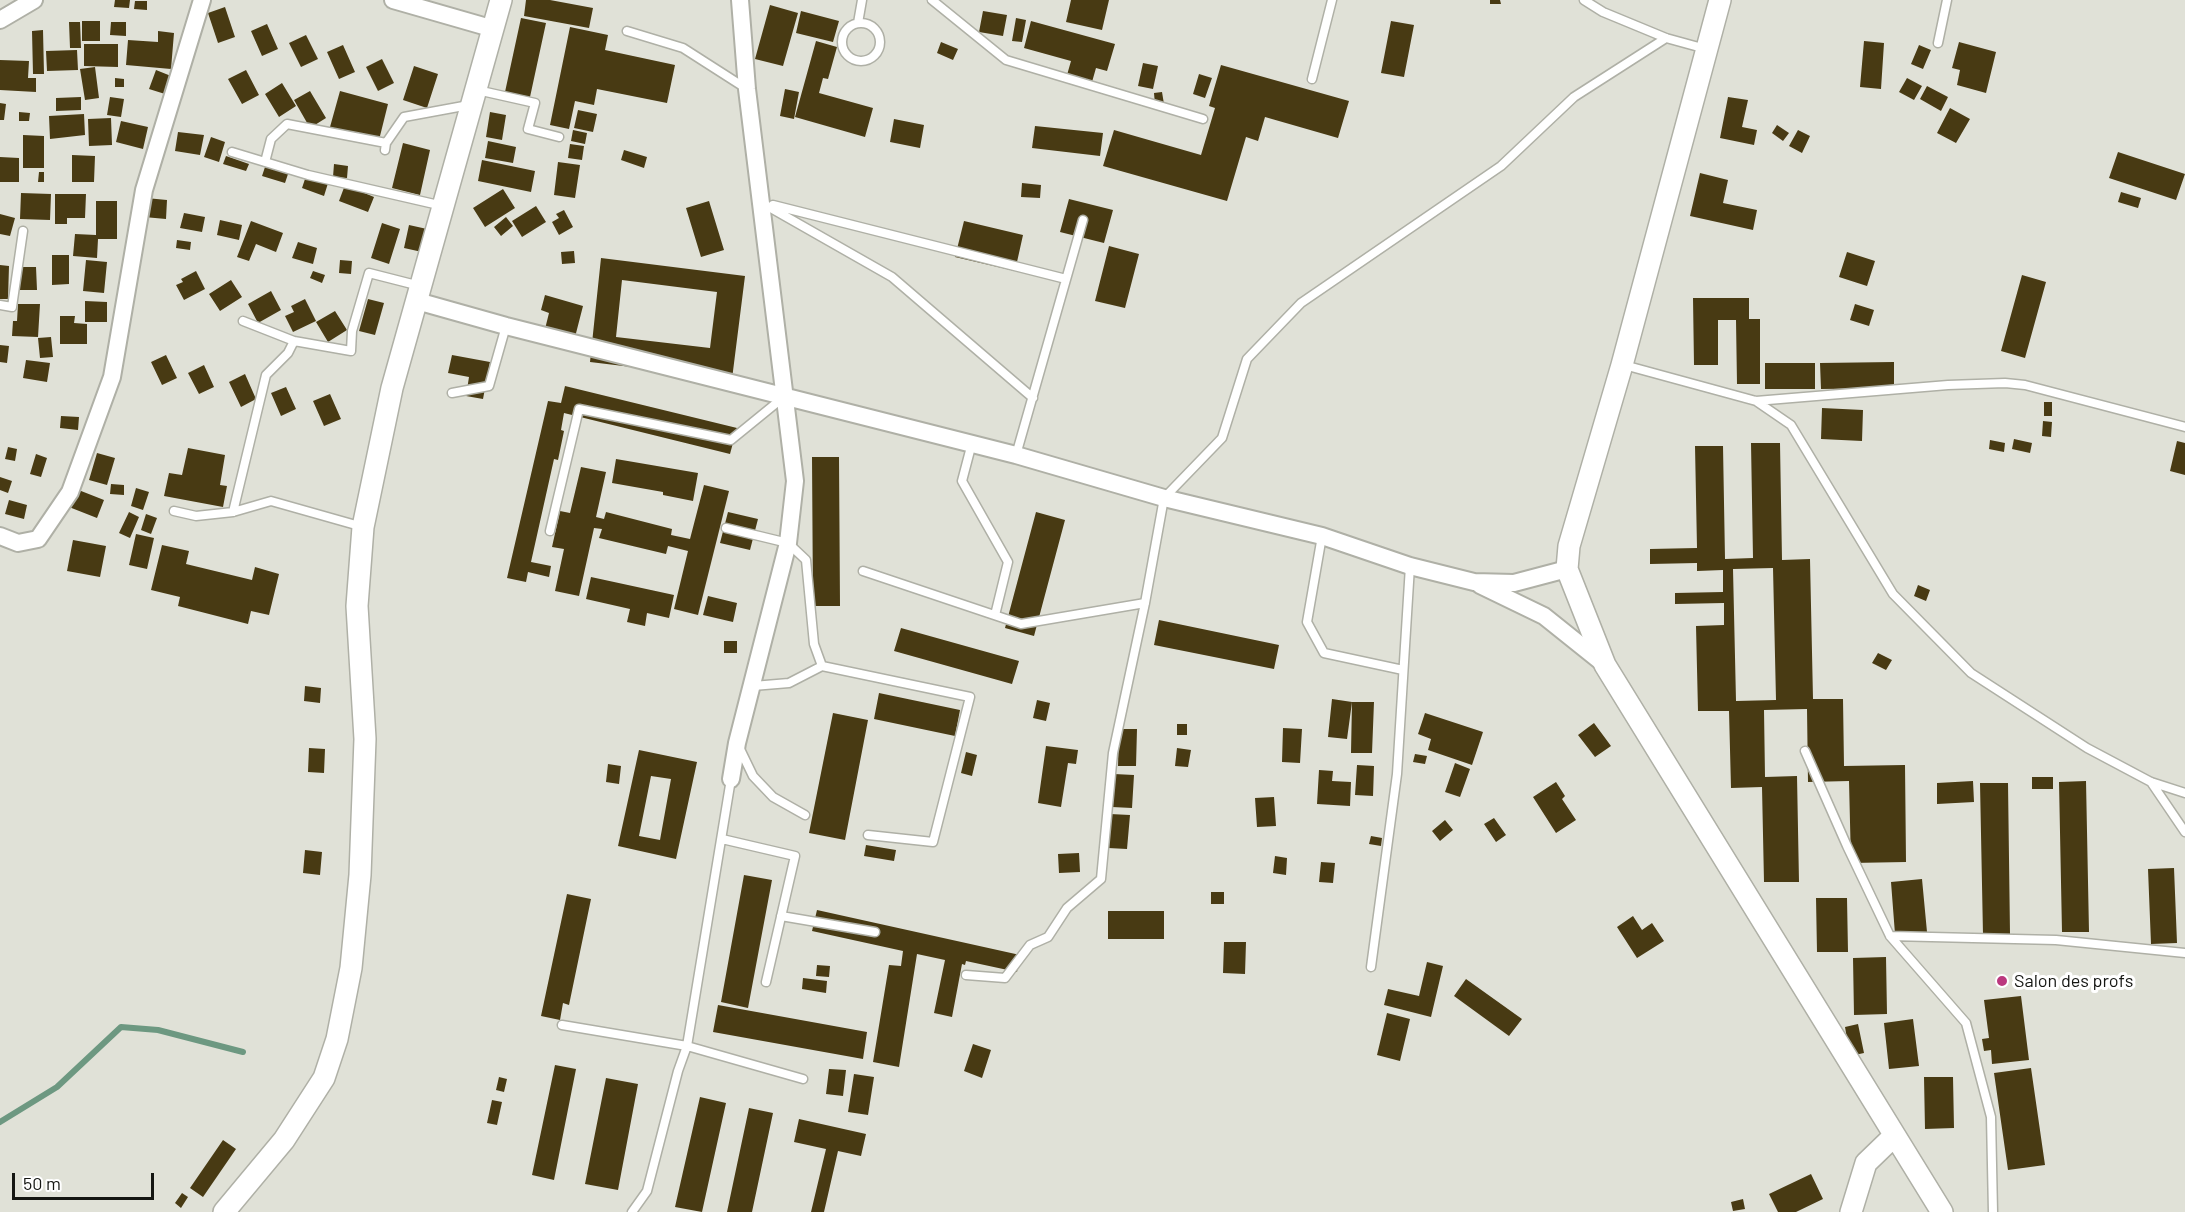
<!DOCTYPE html>
<style>
body{margin:0}
#map{position:relative;width:2185px;height:1212px;overflow:hidden;background:#e0e1d7;font-family:Barlow,sans-serif}
canvas{display:block}
.scale{position:absolute;left:12px;top:1173px;width:142px;height:27px;box-sizing:border-box;border:3px solid #151612;border-top:0;padding-left:8px;font-size:18px;line-height:21px;white-space:nowrap;color:#151612;-webkit-text-stroke:4px #fff;paint-order:stroke}
</style>
<div id="map">
<canvas width="2185" height="1212"></canvas>
<div class="scale">50 m</div>
</div>
<script>
const context = document.querySelector('canvas').getContext('2d');
context.lineJoin = 'round';
function shape(rows) {
  const path = new Path2D();
  for (const r of rows) {
    if (r.length === 3) {
      path.moveTo(r[0] + r[2], r[1]);
      path.arc(r[0], r[1], r[2], 0, 2 * Math.PI);
      continue;
    }
    path.moveTo(r[0], r[1]);
    for (let i = 2; i < r.length; i += 2) path.lineTo(r[i], r[i + 1]);
  }
  return path;
}
function trace(path, color, width, dash) {
  context.strokeStyle = color;
  context.lineWidth = width;
  context.lineCap = dash ? 'butt' : 'round';
  context.setLineDash(dash || []);
  context.stroke(path);
}
function paint(path, color) {
  context.fillStyle = color;
  context.fill(path, 'evenodd');
}
function label(font, color, halo, rows, align = 'center') {
  context.font = font + ' Barlow,sans-serif';
  context.lineWidth = 6;
  context.setLineDash([]);
  context.textBaseline = 'middle';
  context.strokeStyle = halo;
  context.fillStyle = color;
  for (const [text, x, y, turn = 0] of rows) {
    context.save();
    context.translate(x, y);
    context.rotate((+turn || 0) * Math.PI / 180);
    context.textAlign = isNaN(turn) ? turn : align;
    if (halo) context.strokeText(text, 0, 0);
    context.fillText(text, 0, 0);
    context.restore();
  }
}
const stream = shape([
 [0,1122,57,1087,121,1027,158,1030,243,1052]
]);
const building = shape([
 [115,0,130,0,129,8,114,7],
 [526,0,550,0,593,8,589,28,524,16],
 [1071,0,1109,0,1102,30,1066,22],
 [1490,0,1500,0,1501,4,1490,4],
 [135,1,147,1,147,10,134,9],
 [770,5,798,13,783,66,755,59],
 [225,7,235,37,218,43,208,13],
 [801,11,839,21,833,42,796,33],
 [983,11,1007,15,1003,36,979,32],
 [521,18,546,23,530,97,505,92],
 [1016,18,1026,20,1022,42,1012,41],
 [82,21,100,21,100,41,82,41],
 [1031,21,1115,44,1107,71,1096,68,1090,89,1065,82,1071,61,1024,48],
 [1391,21,1414,25,1404,77,1381,73],
 [69,22,80,22,81,48,70,48],
 [111,22,126,22,126,36,110,35],
 [267,24,278,49,262,56,251,31],
 [570,27,608,35,605,50,675,65,667,103,597,89,594,105,575,101,569,129,550,125],
 [43,30,44,74,33,74,32,31],
 [158,31,174,33,171,69,126,65,128,40,158,42],
 [306,35,318,59,301,67,289,43],
 [816,41,837,47,828,79,823,78,819,93,873,108,865,137,795,117],
 [1864,41,1884,43,1881,89,1860,87],
 [941,42,958,49,953,60,937,53],
 [1959,42,1996,52,1986,93,1957,85,1960,70,1952,68],
 [84,44,118,44,118,67,84,66],
 [343,45,355,72,339,79,327,52],
 [1919,45,1931,50,1923,69,1911,64],
 [77,50,78,70,47,71,46,51],
 [382,59,394,83,378,91,366,67],
 [0,60,29,61,28,78,36,78,36,92,0,90],
 [1143,63,1158,66,1153,89,1138,86],
 [1221,65,1349,101,1338,138,1265,117,1258,141,1246,137,1227,201,1103,166,1114,130,1201,155,1215,108,1209,106],
 [414,66,438,74,427,108,403,100],
 [95,67,99,98,85,100,80,69],
 [156,70,171,76,165,94,149,89],
 [246,70,259,95,242,104,228,79],
 [1199,74,1212,78,1205,98,1193,94],
 [115,78,124,79,124,87,115,87],
 [1907,78,1922,86,1914,100,1899,92],
 [282,83,296,106,279,117,265,94],
 [1927,86,1948,97,1941,111,1920,99],
 [785,89,799,92,794,119,780,116],
 [310,91,326,118,310,128,294,100],
 [340,91,388,104,379,140,330,127],
 [1162,92,1164,104,1155,105,1154,93],
 [81,97,81,110,56,111,56,98],
 [110,97,124,99,121,117,107,115],
 [1728,97,1748,100,1742,127,1757,130,1754,145,1720,138],
 [0,103,6,104,4,120,0,120],
 [1950,108,1970,119,1956,143,1937,133],
 [578,110,597,114,593,132,574,128],
 [19,112,30,113,29,121,19,121],
 [490,112,506,115,502,140,486,137],
 [84,114,85,135,50,139,49,116],
 [111,118,112,145,89,146,88,119],
 [894,119,924,125,920,148,890,142],
 [121,121,148,127,143,149,116,142],
 [1777,125,1789,133,1783,141,1772,133],
 [1035,126,1103,133,1100,156,1032,148],
 [573,130,587,133,585,144,571,141],
 [1798,130,1810,136,1802,153,1789,146],
 [178,132,204,135,200,155,175,151],
 [23,135,44,136,44,168,23,168],
 [211,137,225,142,219,162,204,157],
 [488,141,516,147,513,163,485,158],
 [403,143,430,150,420,195,392,188],
 [570,144,584,146,582,160,568,158],
 [624,150,647,157,644,168,621,160],
 [2118,152,2185,174,2176,200,2109,178],
 [72,155,95,156,94,182,72,182],
 [226,156,249,164,246,171,223,164],
 [0,157,19,158,19,182,0,182],
 [482,160,535,171,531,192,478,181],
 [267,161,290,168,285,183,262,176],
 [558,162,580,165,575,198,554,195],
 [334,164,348,166,347,178,333,177],
 [39,172,44,172,44,182,38,182],
 [307,173,329,180,324,196,302,188],
 [1700,173,1728,180,1723,203,1757,210,1753,230,1690,216],
 [1022,183,1041,185,1040,198,1021,197],
 [345,185,374,197,368,212,339,201],
 [503,189,515,208,485,227,473,208],
 [2121,192,2141,198,2138,208,2118,202],
 [21,193,51,194,50,220,20,219],
 [55,194,86,194,85,218,67,218,67,224,55,224],
 [146,198,167,200,166,219,144,217],
 [1069,199,1113,210,1104,243,1060,232],
 [96,201,117,201,117,239,98,239,97,258,73,256,75,234,96,235],
 [709,201,724,250,701,257,686,208],
 [536,206,546,222,522,237,512,221],
 [564,210,573,227,559,235,552,222,559,218,556,214],
 [184,213,205,217,202,232,180,228],
 [0,214,15,218,10,236,0,234],
 [506,217,513,226,501,236,494,227],
 [220,220,242,225,239,240,217,235],
 [251,221,283,233,276,252,256,244,249,261,237,257],
 [964,221,1023,235,1015,271,955,257],
 [382,223,400,229,389,264,371,258],
 [409,225,427,229,422,252,404,248],
 [177,240,191,242,190,250,176,248],
 [298,242,317,248,313,264,292,258],
 [1109,246,1139,254,1125,308,1095,301],
 [574,251,575,263,562,264,561,252],
 [1847,252,1875,261,1867,286,1839,277],
 [52,255,69,255,69,284,52,285],
 [601,258,745,276,732,379,590,362],
 [622,280,717,292,710,348,616,337],
 [86,260,107,262,104,293,83,291],
 [340,260,352,261,351,274,339,273],
 [0,265,9,266,8,299,0,299],
 [19,267,36,267,37,290,20,290],
 [196,271,205,289,184,300,176,285,183,282,181,279],
 [313,271,325,275,322,283,310,278],
 [2022,275,2046,282,2025,358,2001,351],
 [231,280,242,297,220,311,209,294],
 [271,291,281,310,258,323,248,304],
 [545,295,583,306,574,341,544,333,549,313,541,310],
 [1693,298,1749,298,1749,319,1760,319,1760,384,1737,384,1736,320,1718,320,1718,365,1694,365],
 [305,299,316,321,293,332,285,316,294,312,291,306],
 [368,299,384,303,375,335,359,331],
 [85,301,107,302,107,322,85,322],
 [18,304,40,304,38,337,12,336,13,321,17,321],
 [1855,304,1874,310,1869,326,1850,320],
 [335,311,347,330,328,342,316,322],
 [60,316,75,316,74,323,87,324,87,344,60,344],
 [51,337,53,357,40,358,38,338],
 [0,345,9,346,7,363,0,362],
 [166,355,177,378,162,385,151,362],
 [452,355,490,362,483,399,466,396,469,377,448,373],
 [26,360,50,363,47,382,23,378],
 [1894,362,1894,388,1821,389,1820,363],
 [1765,363,1815,363,1815,389,1765,389],
 [204,365,214,387,199,394,188,373],
 [245,374,256,399,241,407,229,382],
 [565,386,737,428,730,454,564,413,561,430,564,431,558,460,554,459,531,562,551,566,549,577,528,572,526,582,507,578,548,401,561,403],
 [286,387,296,409,281,416,271,393],
 [330,394,341,419,324,426,313,401],
 [2044,402,2052,402,2052,416,2044,416],
 [1822,408,1863,410,1862,441,1821,439],
 [61,416,79,417,78,430,60,428],
 [2043,421,2052,422,2051,437,2042,436],
 [2014,439,2032,443,2030,453,2012,449],
 [1990,440,2005,443,2004,452,1989,449],
 [2177,441,2185,443,2185,475,2170,471],
 [1751,443,1780,443,1782,560,1810,559,1813,699,1843,699,1844,766,1905,765,1906,862,1851,863,1849,781,1808,782,1807,709,1764,710,1765,777,1797,776,1799,882,1764,882,1762,787,1731,788,1729,711,1698,711,1696,626,1724,625,1724,603,1675,604,1675,593,1723,592,1723,570,1697,571,1697,563,1650,564,1650,549,1697,548,1695,446,1723,446,1725,559,1753,558],
 [1773,568,1776,700,1736,701,1733,569],
 [8,447,17,449,15,461,5,459],
 [188,448,225,455,220,485,227,486,223,507,164,496,169,473,182,475],
 [97,453,115,458,107,485,89,480],
 [36,454,47,458,41,477,30,474],
 [812,457,839,457,840,606,813,606],
 [616,459,698,473,693,501,663,495,663,492,612,483],
 [581,467,606,472,596,517,604,519,606,512,672,529,671,535,690,539,704,485,729,491,698,615,674,609,688,551,668,546,666,554,599,538,602,529,594,528,579,596,555,591,564,549,552,547,560,511,570,513],
 [0,477,12,481,8,493,0,490],
 [111,484,124,485,124,495,110,494],
 [136,488,149,492,143,510,131,506],
 [76,489,104,500,97,518,69,507],
 [9,500,27,505,24,519,5,514],
 [129,512,139,517,130,538,119,533],
 [728,512,758,519,750,550,720,543],
 [1036,512,1065,520,1034,636,1005,628],
 [146,514,157,518,151,534,141,530],
 [136,534,154,538,147,569,129,565],
 [73,540,106,546,100,577,67,571],
 [162,545,189,551,186,564,252,580,255,567,279,574,269,615,251,611,248,624,178,606,180,597,151,590],
 [591,577,674,595,669,618,647,613,645,626,627,622,630,609,586,599],
 [1918,585,1930,590,1926,601,1914,596],
 [708,596,737,603,733,622,703,615],
 [1159,620,1279,645,1274,669,1154,645],
 [901,628,1019,661,1012,684,894,651],
 [724,641,737,641,737,653,724,653],
 [1878,653,1892,660,1886,670,1872,663],
 [305,686,321,688,320,703,304,701],
 [879,693,960,710,955,736,874,719],
 [1332,699,1352,702,1347,739,1328,737],
 [1037,700,1050,703,1046,721,1033,718],
 [1352,702,1374,702,1372,753,1351,753],
 [833,713,868,720,845,840,809,833],
 [1425,713,1483,732,1472,765,1428,750,1431,739,1418,734],
 [1594,723,1611,746,1595,757,1578,735],
 [1177,724,1187,724,1187,735,1177,735],
 [1283,728,1302,729,1300,763,1282,762],
 [1119,729,1137,729,1136,766,1118,766],
 [1046,746,1078,750,1076,764,1068,763,1061,807,1038,803],
 [309,748,325,749,324,773,308,772],
 [1177,748,1191,750,1188,767,1175,766],
 [639,750,697,762,676,859,618,846],
 [651,776,671,779,660,840,639,836],
 [966,752,977,755,972,776,961,773],
 [1415,754,1427,756,1425,764,1413,762],
 [1455,763,1470,769,1460,797,1445,792],
 [608,764,621,766,619,784,606,782],
 [1357,765,1374,766,1373,796,1355,795],
 [1319,770,1333,771,1332,781,1351,782,1350,806,1317,804],
 [1114,774,1134,775,1132,808,1112,807],
 [2032,777,2053,777,2053,789,2032,789],
 [1973,781,1974,802,1937,804,1937,783],
 [2086,781,2089,932,2062,932,2059,782],
 [1556,782,1565,796,1562,799,1576,820,1556,833,1533,797],
 [1980,783,2008,783,2010,934,1983,935],
 [1274,797,1276,826,1257,827,1255,798],
 [1110,814,1130,815,1127,849,1108,848],
 [1494,818,1506,835,1496,842,1484,824],
 [1445,820,1453,830,1440,841,1432,831],
 [1371,836,1382,838,1381,846,1369,844],
 [866,845,896,850,894,861,864,856],
 [305,850,322,852,320,875,303,873],
 [1079,853,1080,872,1059,873,1058,854],
 [1275,856,1287,858,1286,875,1273,873],
 [1321,862,1335,863,1333,883,1319,882],
 [2174,868,2177,943,2151,944,2148,869],
 [744,875,772,880,748,1008,721,1002],
 [1922,879,1927,932,1895,934,1891,882],
 [1211,892,1224,892,1224,904,1211,904],
 [567,894,591,899,569,1005,563,1003,560,1020,541,1016],
 [1816,898,1847,898,1848,952,1817,952],
 [817,910,1020,955,1017,972,966,961,965,965,962,964,952,1017,934,1013,945,960,917,954,899,1067,873,1062,889,965,901,966,903,951,812,931],
 [1108,911,1164,911,1164,939,1108,939],
 [1633,916,1642,930,1652,923,1664,941,1637,958,1617,927],
 [1224,942,1246,942,1245,974,1223,973],
 [1886,957,1887,1014,1854,1015,1853,958],
 [1427,962,1443,966,1431,1017,1384,1005,1388,989,1419,996],
 [817,965,830,966,829,977,816,976],
 [803,978,827,981,826,993,802,989],
 [1466,979,1522,1019,1509,1036,1454,996],
 [2021,996,2029,1060,1992,1064,1991,1050,1984,1051,1982,1039,1989,1038,1984,1000],
 [718,1005,867,1032,863,1059,713,1032],
 [1387,1013,1410,1019,1400,1061,1377,1055],
 [1913,1019,1919,1066,1889,1069,1884,1023],
 [1858,1024,1864,1053,1850,1056,1845,1027],
 [973,1044,991,1050,982,1078,964,1071],
 [555,1065,576,1069,554,1180,532,1175],
 [2031,1068,2045,1165,2008,1170,1994,1073],
 [829,1069,846,1070,843,1096,826,1094],
 [854,1074,874,1077,868,1115,848,1112],
 [499,1077,507,1079,504,1092,496,1090],
 [1924,1077,1953,1077,1954,1128,1925,1129],
 [606,1078,638,1084,618,1190,585,1184],
 [700,1097,726,1103,702,1212,675,1207],
 [492,1100,502,1102,497,1125,487,1123],
 [749,1108,773,1113,752,1212,727,1212],
 [799,1119,866,1134,861,1156,838,1151,824,1212,811,1212,826,1149,794,1142],
 [223,1140,236,1149,203,1197,190,1188],
 [1811,1174,1823,1199,1796,1212,1778,1212,1769,1194],
 [182,1193,188,1197,181,1208,175,1203],
 [1743,1199,1745,1209,1733,1211,1731,1202]
]);
const service = shape([
 [932,0,1006,60,1203,119],
 [1584,0,1603,12,1666,38,1706,49],
 [858,23,862,0],
 [861,42,19],
 [627,31,683,48,747,89],
 [1938,43,1947,0],
 [1312,79,1332,0],
 [477,90,535,103,528,129,559,137],
 [385,150,386,143,404,117,469,105],
 [232,152,308,175,443,206],
 [265,162,271,139,287,124,386,143],
 [762,203,892,277,1033,398],
 [773,205,1066,279],
 [0,305,12,307,23,231],
 [243,321,294,341,351,351,352,331,369,273,420,286],
 [1624,365,1756,401,1948,385,2005,383,2025,385,2185,427],
 [452,393,489,386,506,326],
 [1756,401,1791,425,1893,594,1971,673,2087,748,2151,782,2185,793],
 [972,443,962,481,1008,562,995,615],
 [1016,455,1083,220],
 [174,511,196,516,233,512,271,501,363,527],
 [233,512,266,375,288,353,294,341],
 [726,528,788,543,806,560,814,644,822,666],
 [550,531,579,409,731,440,785,396],
 [1322,536,1307,622,1324,653,1403,670],
 [863,571,1021,624,1145,603],
 [753,686,789,683,822,666,970,697,933,842,868,835],
 [739,747,753,776,773,797,805,815],
 [1805,751,1847,846,1890,936,1966,1023,1991,1117,1993,1212],
 [2151,782,2185,832],
 [722,839,795,856,766,982],
 [781,916,875,932],
 [1890,936,2056,940,2185,953],
 [1371,967,1397,774,1410,566],
 [966,975,1005,978,1030,945,1048,937,1067,908,1101,879,1113,753,1145,603,1164,498,1222,438,1247,359,1301,303,1501,166,1574,97,1666,38],
 [562,1025,687,1046,803,1079],
 [632,1212,647,1191,678,1071,687,1046,731,779]
]);
const minor = shape([
 [393,0,494,29],
 [0,20,34,0],
 [417,301,506,326,1016,455,1164,498,1322,536,1410,566,1474,582,1514,583,1567,569],
 [0,536,18,543,38,539,70,492,112,377,144,190,202,0],
 [1480,585,1544,616,1604,664],
 [731,779,737,743,788,543,795,481,747,89,740,0]
]);
const tertiary = shape([
 [1720,0,1622,365,1569,546,1567,569,1605,665,1942,1212],
 [224,1212,284,1140,324,1078,337,1039,351,968,360,875,365,739,357,606,363,527,392,388,501,0],
 [1851,1212,1866,1163,1894,1136]
]);
const markers = [
 [2002,981,6,"#bb387e"]
];
const poiNames = [
 ["Salon des profs",2014,981]
];
trace(stream, '#6d9881', 6);
paint(building, '#483a13');
trace(service, '#afb0a6', 11);
trace(minor, '#afb0a6', 20);
trace(tertiary, '#afb0a6', 24);
trace(service, '#fff', 8);
trace(minor, '#fff', 16);
trace(tertiary, '#fff', 21);
for (const [x, y, r, color] of markers) {
  const dot = new Path2D();
  dot.arc(x, y, r, 0, 2 * Math.PI);
  context.fillStyle = color;
  context.fill(dot);
  trace(dot, '#fff', 2);
}
label('18px', '#151612', '#fff', poiNames, 'left');
</script>
